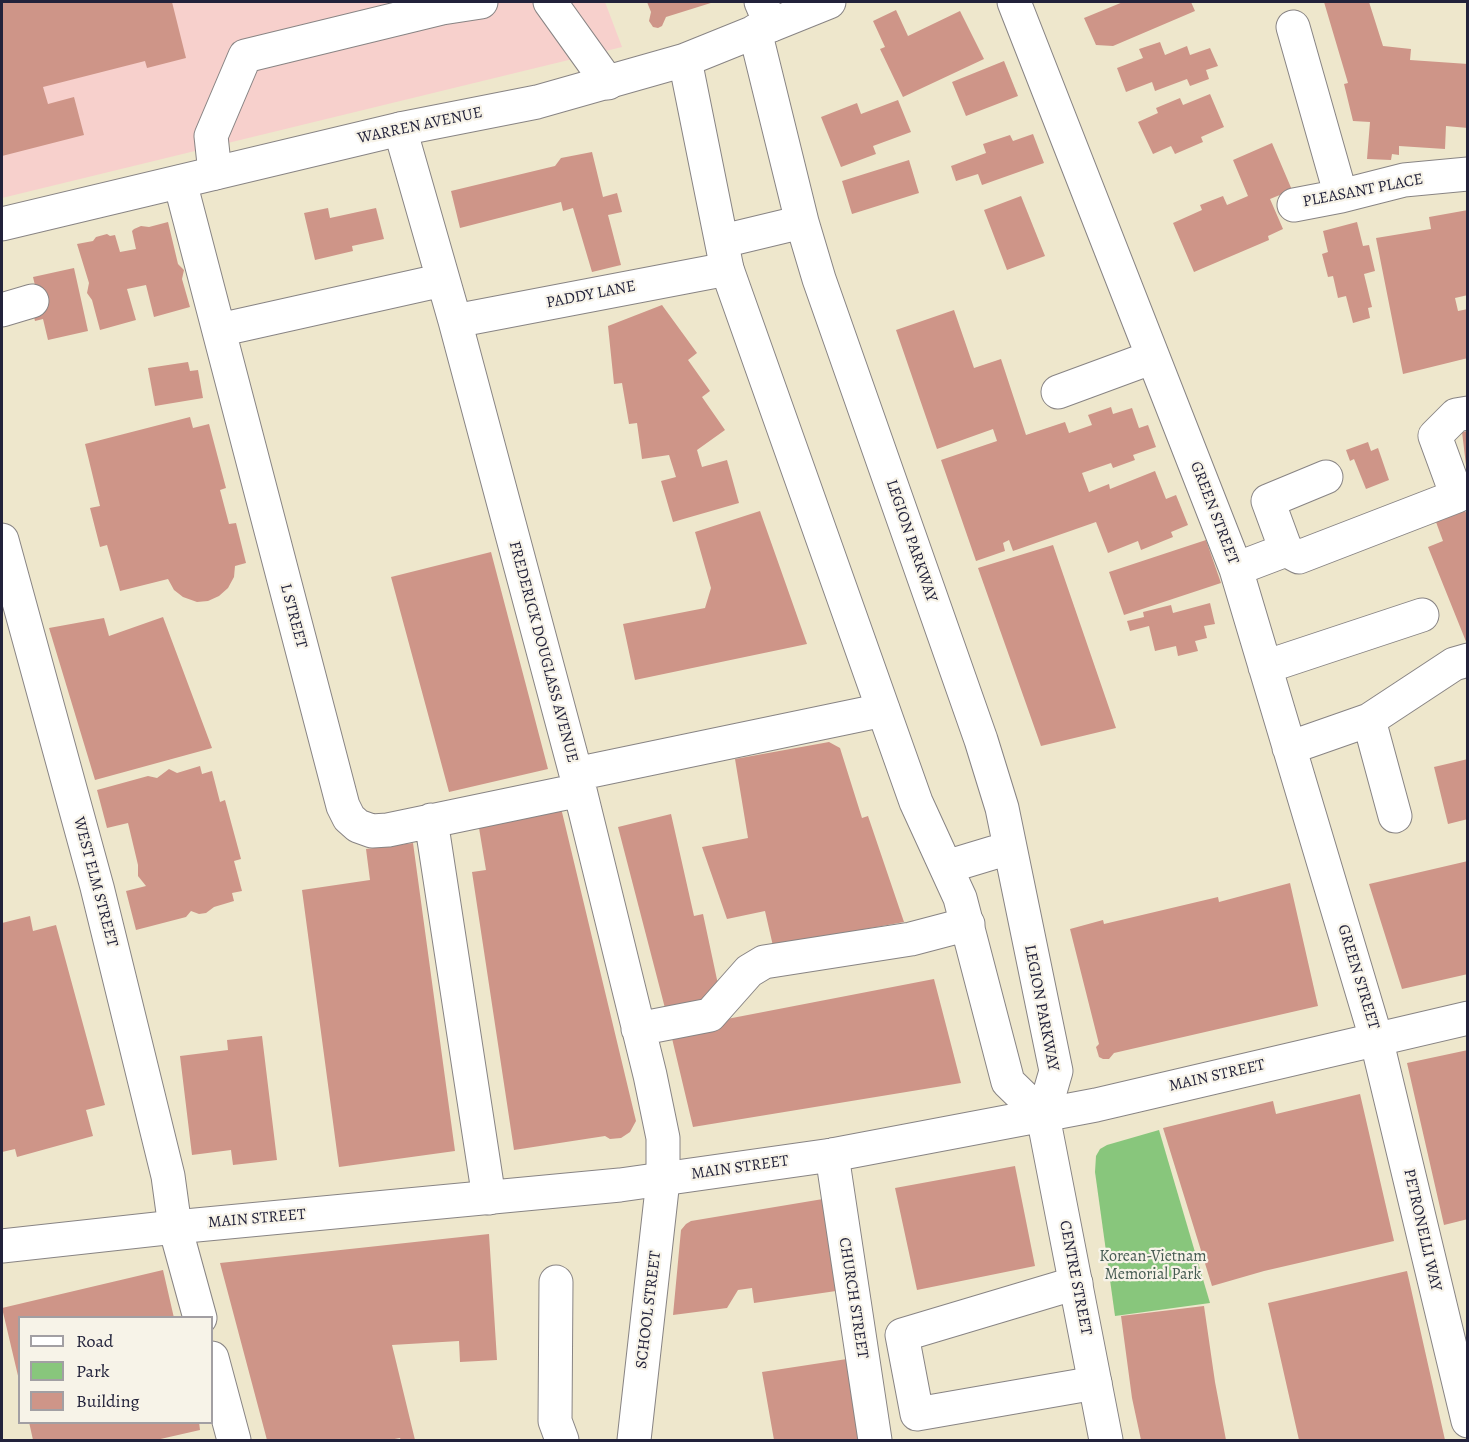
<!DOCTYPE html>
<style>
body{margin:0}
#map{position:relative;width:1469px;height:1442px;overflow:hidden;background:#eee7cc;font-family:Alegreya,serif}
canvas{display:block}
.frame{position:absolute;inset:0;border:3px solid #22223b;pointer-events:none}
.legend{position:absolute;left:18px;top:1316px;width:195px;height:108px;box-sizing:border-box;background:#f7f3e8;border:2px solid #a29fa3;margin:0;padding:8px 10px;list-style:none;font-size:18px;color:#22223b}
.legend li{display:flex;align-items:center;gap:12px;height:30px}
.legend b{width:30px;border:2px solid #a29fa3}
</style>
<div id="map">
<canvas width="1469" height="1442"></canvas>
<div class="frame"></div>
<ul class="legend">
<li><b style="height:8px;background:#fff"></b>Road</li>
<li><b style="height:16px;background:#88c67c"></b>Park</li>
<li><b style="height:16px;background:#ce9588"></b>Building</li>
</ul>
</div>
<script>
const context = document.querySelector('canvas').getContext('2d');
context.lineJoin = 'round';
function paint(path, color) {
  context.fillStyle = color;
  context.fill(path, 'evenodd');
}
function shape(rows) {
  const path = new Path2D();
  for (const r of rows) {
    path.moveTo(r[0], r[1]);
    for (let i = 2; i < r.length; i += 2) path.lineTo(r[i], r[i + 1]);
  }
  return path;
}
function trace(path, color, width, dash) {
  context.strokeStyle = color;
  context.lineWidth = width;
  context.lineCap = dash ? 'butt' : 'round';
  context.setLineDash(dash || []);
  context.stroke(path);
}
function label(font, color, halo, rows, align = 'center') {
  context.font = font + ' Alegreya,serif';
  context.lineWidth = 4.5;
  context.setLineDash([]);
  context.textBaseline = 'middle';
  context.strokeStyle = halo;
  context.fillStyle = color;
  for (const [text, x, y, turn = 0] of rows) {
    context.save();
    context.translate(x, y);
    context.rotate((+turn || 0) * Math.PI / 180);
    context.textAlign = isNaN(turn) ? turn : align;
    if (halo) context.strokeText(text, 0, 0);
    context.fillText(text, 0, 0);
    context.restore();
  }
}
const built = shape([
 [2,2,605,2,622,47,2,198]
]);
const green = shape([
 [1159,1130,1210,1303,1115,1316,1095,1172,1096,1156,1100,1149,1107,1145]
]);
const building = shape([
 [2,2,172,2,186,58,147,68,145,61,43,87,48,104,74,97,84,135,2,156],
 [647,2,714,2,666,17,662,26,658,28,653,27,649,21,651,12],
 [1123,2,1191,2,1195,11,1113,46,1096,45,1084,18],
 [1324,2,1369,2,1383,46,1411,49,1410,60,1468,64,1468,128,1446,126,1445,149,1399,146,1399,155,1392,154,1391,160,1367,159,1370,122,1353,121,1344,84,1348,83],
 [896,10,908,36,960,11,984,59,903,97,880,49,885,47,873,21],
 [1160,42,1165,55,1187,46,1190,55,1210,48,1218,66,1206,70,1209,79,1190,86,1187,79,1155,91,1152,82,1126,92,1117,68,1143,58,1139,49],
 [1004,61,1018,96,966,116,952,82],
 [1210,94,1224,127,1201,137,1203,142,1175,154,1171,146,1153,154,1138,122,1158,113,1156,108,1180,98,1183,105],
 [898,100,911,132,873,146,876,154,841,167,821,117,857,103,861,114],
 [1033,134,1044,163,982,185,978,174,956,181,951,166,986,153,983,144,1010,135,1013,141],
 [1272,143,1292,190,1270,199,1283,229,1268,236,1269,240,1194,272,1173,223,1202,210,1200,205,1223,196,1227,205,1248,196,1233,160],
 [592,152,603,197,617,193,622,212,608,215,621,265,592,272,573,208,563,211,561,202,460,228,451,191,555,166,561,158],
 [909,160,919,193,852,214,842,181],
 [1021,196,1045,256,1007,270,984,210],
 [328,208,330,218,376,208,384,239,352,246,353,251,315,260,304,213],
 [1468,210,1468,295,1455,298,1458,311,1468,309,1468,358,1403,374,1376,238,1431,229,1429,217],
 [168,222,178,264,184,270,182,279,190,307,154,317,146,285,127,289,136,320,100,330,92,300,87,293,89,283,77,244,93,241,96,237,107,234,110,236,115,235,120,252,136,249,132,231,134,229,141,226,149,227],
 [1357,222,1363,246,1369,245,1375,271,1364,274,1372,307,1368,308,1370,318,1353,323,1346,296,1338,298,1333,276,1328,277,1322,254,1328,252,1323,231],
 [74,268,88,331,48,340,43,319,35,321,33,313,41,311,33,277],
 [662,305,697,353,688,360,710,391,702,397,725,430,697,450,702,467,727,460,739,503,673,522,661,481,676,477,669,455,642,459,637,423,629,424,622,383,614,384,608,326],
 [954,310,974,368,1001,359,1026,435,1065,422,1069,433,1092,425,1088,415,1111,407,1113,414,1132,408,1139,428,1148,425,1156,447,1133,455,1135,460,1113,468,1111,463,1082,473,1089,492,1109,484,1110,489,1155,471,1166,499,1176,495,1188,525,1171,532,1173,537,1141,550,1138,541,1108,553,1096,522,1013,551,1009,540,1003,543,1005,551,976,561,941,460,997,441,993,429,937,449,896,330],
 [188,362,190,371,198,370,203,398,155,406,148,368],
 [190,417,193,428,209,424,226,488,220,490,229,524,236,523,246,563,235,566,234,577,228,588,219,596,208,601,197,602,183,597,174,590,168,579,120,591,107,545,100,547,90,508,100,506,85,444],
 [1468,431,1468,465,1466,465,1462,432],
 [1368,442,1371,451,1378,448,1389,480,1366,489,1354,459,1350,461,1346,450],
 [760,511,807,644,635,680,623,624,705,608,711,588,695,532],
 [1465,511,1468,516,1467,644,1428,547,1443,541,1436,522],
 [1206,540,1221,583,1124,615,1109,572],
 [1053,545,1116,728,1041,746,978,568],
 [491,552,548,769,449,792,391,577],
 [1210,603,1215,624,1204,626,1207,638,1195,641,1198,651,1178,656,1176,646,1155,651,1149,626,1130,631,1127,621,1144,617,1143,612,1171,605,1173,613],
 [163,617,212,748,95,780,49,628,104,618,109,636],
 [829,742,840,748,862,818,868,816,904,922,773,946,765,911,727,919,702,847,748,838,735,759],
 [1468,759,1468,819,1448,824,1434,767],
 [200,766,202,774,212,771,220,802,225,800,241,859,234,861,242,891,232,893,234,901,214,907,206,913,199,914,191,911,186,917,136,930,126,891,146,886,138,876,138,865,128,823,107,828,97,790,148,776,157,778,169,769,177,773],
 [561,808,636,1121,630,1132,621,1138,610,1139,605,1136,514,1150,472,872,486,870,479,828],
 [671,814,694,916,703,914,719,989,707,1002,666,1012,618,827],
 [413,843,455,1151,339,1167,302,890,370,880,366,849],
 [1468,861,1468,974,1402,989,1369,884],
 [1290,883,1318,1006,1114,1053,1109,1059,1103,1059,1099,1057,1096,1047,1099,1044,1070,929,1103,920,1104,924,1218,897,1219,902],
 [30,916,33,931,56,925,105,1105,86,1110,93,1136,17,1157,15,1149,2,1152,2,923],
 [934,979,961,1083,693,1127,670,1030],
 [262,1036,277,1160,233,1165,231,1150,192,1155,180,1056,228,1050,227,1040],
 [1468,1050,1468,1219,1444,1225,1407,1063],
 [1360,1094,1394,1241,1264,1271,1212,1286,1163,1128,1273,1101,1276,1114],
 [1015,1166,1035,1266,917,1290,895,1188],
 [823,1199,836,1291,754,1303,752,1288,738,1290,727,1308,673,1315,681,1230,686,1224,691,1221],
 [489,1234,497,1360,460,1362,459,1341,392,1345,415,1440,401,1440,400,1438,389,1440,267,1440,220,1263],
 [163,1270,174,1318,20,1318,19,1380,2,1308],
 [1407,1271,1445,1440,1299,1440,1268,1303],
 [1204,1306,1215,1382,1226,1440,1141,1440,1132,1398,1121,1316],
 [847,1359,860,1440,774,1440,762,1372],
 [29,1422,199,1422,200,1430,156,1440,33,1440]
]);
const minor = shape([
 [550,2,608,83],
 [761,2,771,25],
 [1014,2,1236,569,1376,1038,1468,1421],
 [1293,27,1341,196],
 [400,129,455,321,576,774,650,1075,663,1138,663,1180,634,1440],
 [215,173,211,136,245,56,442,8,481,2],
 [180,182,343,806,349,818,358,826,372,831,388,830,580,790],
 [1294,205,1341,196,1404,180,1468,174],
 [2,310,32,301],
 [455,321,727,269],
 [219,330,443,280],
 [1058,392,1153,357],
 [2,540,97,887,168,1176,175,1227,200,1318],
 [1286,550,1268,501,1326,477],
 [1236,569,1286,550,1299,557,1457,496,1435,436,1456,415,1468,413],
 [1265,667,1422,615],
 [1369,720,1454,664,1468,660],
 [1289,748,1369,720,1395,816],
 [576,774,883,710],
 [431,820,489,1198],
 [638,1029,710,1015,749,971,764,962,911,939,968,924],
 [832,1155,875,1440],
 [556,1282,555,1421,562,1440],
 [1076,1283,902,1335,917,1414,1095,1383],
 [212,1358,234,1440]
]);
const major = shape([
 [755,31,802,222,819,279,981,740,1002,808,1056,1071,1043,1116,1106,1440],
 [685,60,727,269,916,802,960,898,1008,1082,1043,1116],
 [2,224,400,129,537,102,685,60,829,2],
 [723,241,802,222],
 [946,867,1009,848],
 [2,1246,175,1227,620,1185,832,1155,1096,1105,1468,1018]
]);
const streetNames = [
 ["WARREN AVENUE",420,126,-12],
 ["PLEASANT PLACE",1363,191,-11],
 ["PADDY LANE",591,295,-11],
 ["GREEN STREET",1214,513,69],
 ["LEGION PARKWAY",911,541,71],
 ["L STREET",293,616,75],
 ["FREDERICK DOUGLASS AVENUE",543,652,75],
 ["WEST ELM STREET",95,882,75],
 ["GREEN STREET",1358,977,73],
 ["LEGION PARKWAY",1041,1008,79],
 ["MAIN STREET",1217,1076,-13],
 ["MAIN STREET",740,1168,-8],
 ["MAIN STREET",257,1219,-5],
 ["PETRONELLI WAY",1422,1230,77],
 ["CENTRE STREET",1075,1278,79],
 ["CHURCH STREET",853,1298,81],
 ["SCHOOL STREET",649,1310,-83]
];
const parkNames = [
 ["Korean-Vietnam",1153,1257],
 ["Memorial Park",1153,1275]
];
paint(built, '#f7d0cc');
paint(green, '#88c67c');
paint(building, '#ce9588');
trace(minor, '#888484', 35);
trace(major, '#888484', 35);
trace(minor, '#fff', 33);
trace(major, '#fff', 33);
label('16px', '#22223b', '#f7f3e8', streetNames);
label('16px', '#465b52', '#f7f3e8', parkNames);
</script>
